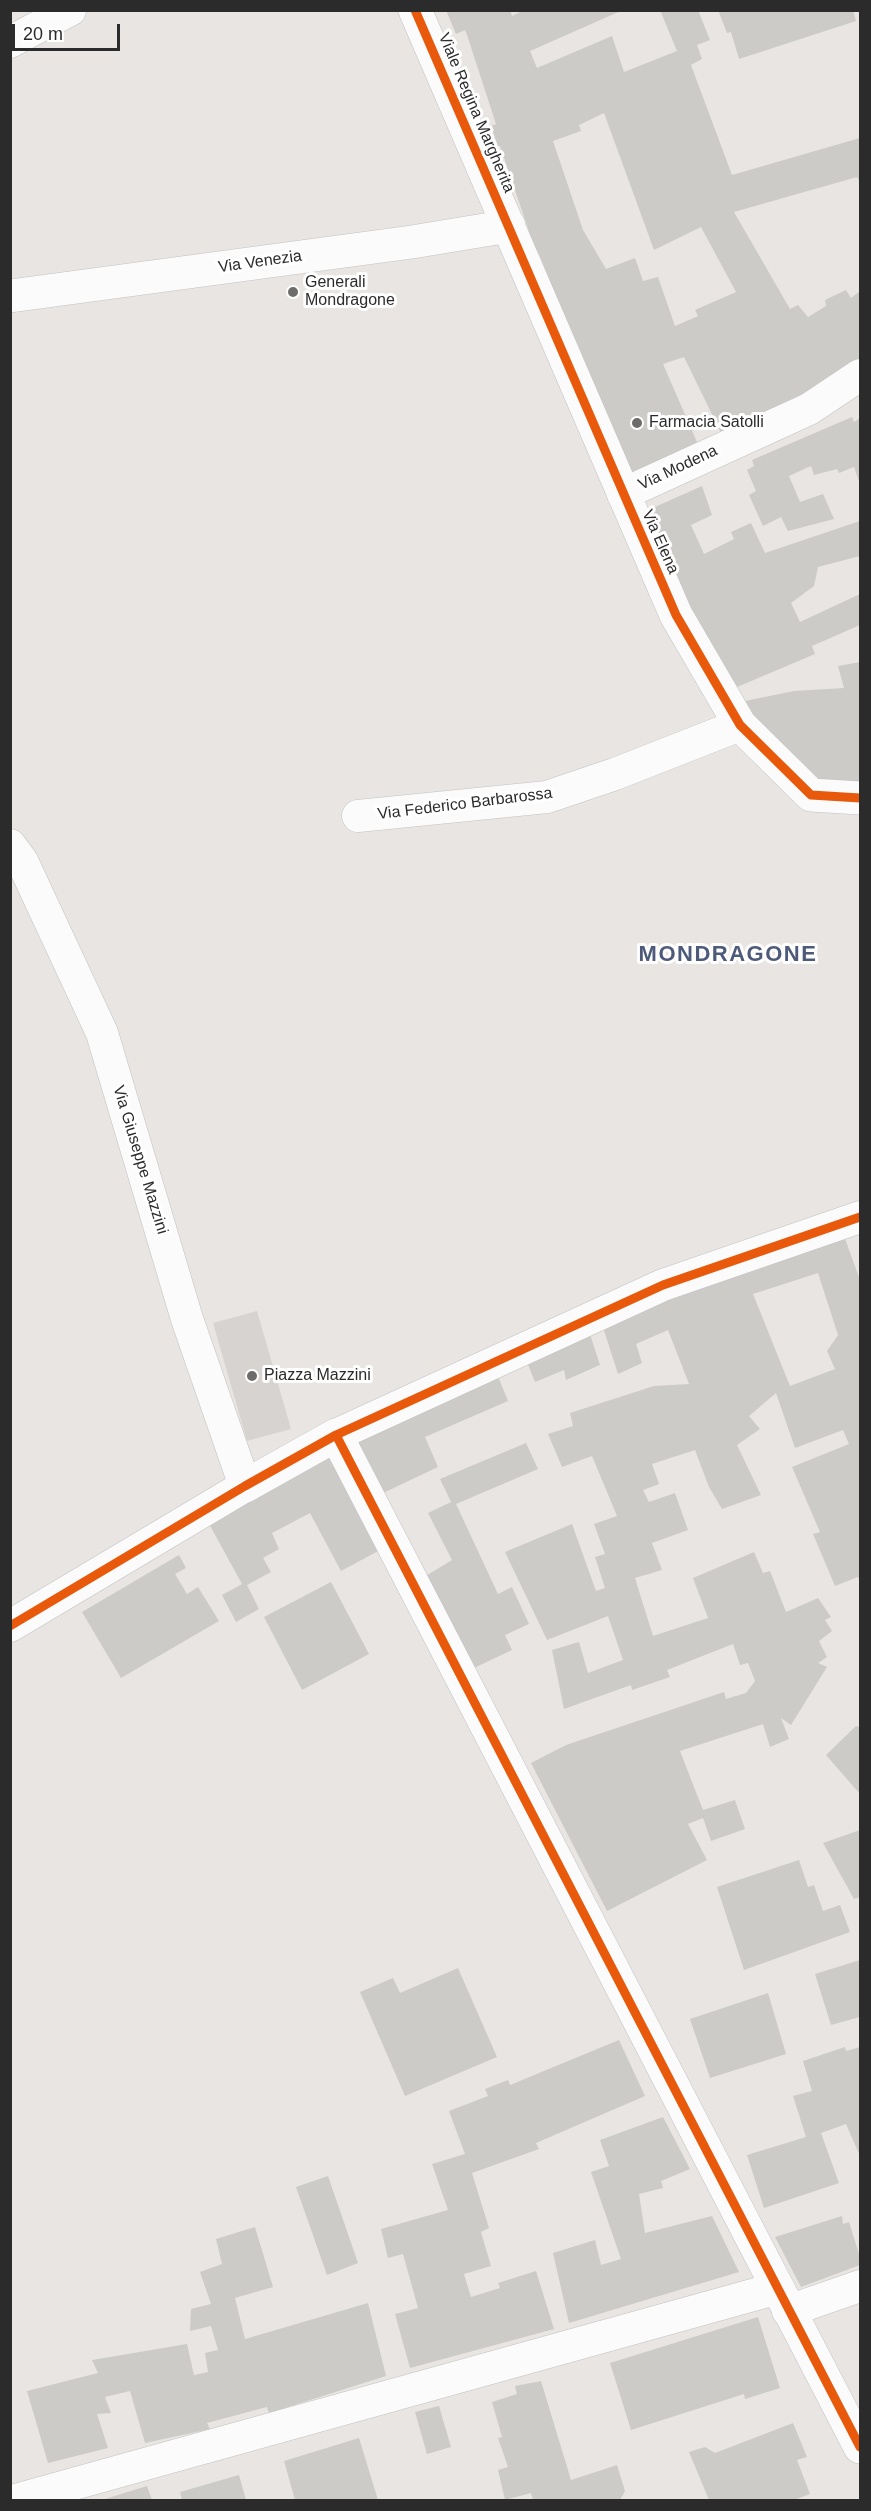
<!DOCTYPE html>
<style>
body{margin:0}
#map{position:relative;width:871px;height:2511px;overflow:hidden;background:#e8e5e2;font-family:Arial,sans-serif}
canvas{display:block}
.frame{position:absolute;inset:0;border:12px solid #2b2b2b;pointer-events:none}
.scale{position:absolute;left:12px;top:24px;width:108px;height:27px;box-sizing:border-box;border:3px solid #2b2b2b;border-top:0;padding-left:8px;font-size:18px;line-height:21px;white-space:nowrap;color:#2b2b2b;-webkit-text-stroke:4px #fff;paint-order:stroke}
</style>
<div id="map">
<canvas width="871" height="2511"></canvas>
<div class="frame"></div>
<div class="scale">20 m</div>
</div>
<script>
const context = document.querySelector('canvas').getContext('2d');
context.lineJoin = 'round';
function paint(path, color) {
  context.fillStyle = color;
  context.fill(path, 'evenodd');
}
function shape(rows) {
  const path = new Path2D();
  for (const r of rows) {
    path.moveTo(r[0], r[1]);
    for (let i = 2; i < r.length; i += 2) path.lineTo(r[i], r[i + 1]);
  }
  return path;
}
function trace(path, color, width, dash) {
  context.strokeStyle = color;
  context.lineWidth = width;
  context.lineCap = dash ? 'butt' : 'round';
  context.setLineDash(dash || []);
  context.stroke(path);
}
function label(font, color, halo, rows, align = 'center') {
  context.font = font + ' Arial,sans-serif';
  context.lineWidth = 6;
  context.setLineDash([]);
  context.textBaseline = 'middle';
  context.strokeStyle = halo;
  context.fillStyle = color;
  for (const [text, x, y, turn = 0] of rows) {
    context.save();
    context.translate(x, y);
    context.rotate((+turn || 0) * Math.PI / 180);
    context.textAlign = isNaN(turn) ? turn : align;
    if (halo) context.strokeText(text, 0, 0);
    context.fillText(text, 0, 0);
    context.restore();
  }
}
const plaza = shape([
 [257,1311,291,1429,247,1441,213,1323]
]);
const building = shape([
 [446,10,510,10,512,16,524,10,623,10,530,51,537,68,612,36,624,72,677,51,660,10,698,10,710,40,697,45,702,59,691,65,732,175,860,138,860,183,857,177,734,212,790,309,798,305,808,317,826,306,825,300,846,290,851,298,860,291,860,363,725,441,684,357,663,364,700,449,630,479,539,254,537,255,500,146,498,146,491,126,496,124,467,35,465,30,456,34],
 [604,113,654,250,701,227,736,292,695,310,698,316,675,326,658,277,643,281,635,258,606,269,583,230,553,141,581,131,579,125],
 [718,10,853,10,856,21,739,59,731,32,727,33],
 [852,417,854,422,860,418,860,484,854,467,839,473,837,469,814,475,811,466,789,476,800,502,823,494,834,519,788,531,781,517,763,526,749,495,756,491,747,470,754,466,752,460],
 [702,486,712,515,691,525,704,554,734,539,731,532,751,523,765,553,860,521,860,556,818,567,814,586,791,603,800,622,860,594,860,625,812,646,815,654,730,690,692,626,646,511],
 [860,662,860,784,822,782,771,747,745,701,794,691,844,688,838,666],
 [844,1236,860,1280,860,1581,858,1577,835,1586,813,1534,820,1532,792,1467,849,1444,843,1430,795,1448,776,1393,749,1416,760,1429,737,1445,761,1495,722,1509,709,1487,695,1450,652,1464,659,1484,643,1490,649,1502,675,1493,688,1530,652,1543,662,1570,635,1578,653,1636,708,1618,693,1578,754,1552,763,1573,770,1571,786,1612,818,1598,831,1617,825,1620,832,1631,819,1641,827,1657,818,1663,827,1667,791,1725,781,1718,789,1739,770,1747,763,1724,680,1751,703,1810,735,1800,745,1829,711,1841,703,1818,688,1824,707,1860,607,1911,531,1763,566,1745,724,1692,726,1699,746,1693,755,1681,748,1663,740,1665,733,1644,667,1670,670,1677,632,1690,631,1685,564,1709,552,1650,579,1642,588,1673,623,1660,608,1616,547,1640,505,1552,572,1524,596,1591,605,1588,595,1557,605,1554,594,1524,617,1516,592,1456,562,1467,548,1434,573,1426,570,1413,654,1386,689,1384,668,1330,636,1344,642,1363,618,1374,601,1321],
 [818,1273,838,1335,827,1351,835,1369,790,1386,753,1294],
 [588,1328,600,1365,566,1380,564,1370,535,1382,525,1357],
 [495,1369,508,1401,425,1437,438,1467,381,1494,353,1438],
 [526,1443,538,1469,456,1504,498,1594,512,1587,529,1624,505,1635,512,1650,474,1668,424,1577,452,1560,428,1513,451,1502,440,1479],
 [330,1457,380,1550,341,1571,310,1513,272,1533,279,1549,263,1558,271,1572,247,1585,259,1609,236,1622,222,1595,242,1584,208,1522],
 [179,1555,186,1568,175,1574,187,1594,198,1587,219,1621,121,1678,82,1612],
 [331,1582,369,1654,302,1690,264,1617],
 [856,1726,860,1727,860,1794,826,1755],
 [860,1830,860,1897,854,1899,823,1843],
 [799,1860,808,1887,814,1885,823,1911,840,1905,850,1932,744,1970,717,1887],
 [860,1960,860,2017,831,2025,815,1974],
 [458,1968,497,2057,405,2096,360,1992,393,1978,400,1993],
 [768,1993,786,2054,710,2078,690,2019],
 [619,2040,645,2096,536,2143,539,2149,472,2173,489,2228,481,2232,491,2266,464,2274,471,2297,500,2288,498,2283,536,2271,554,2329,410,2368,395,2314,418,2308,403,2254,388,2258,381,2229,448,2210,432,2164,465,2154,449,2111,488,2096,485,2089,508,2080,510,2085],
 [845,2047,846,2051,860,2047,860,2156,846,2124,821,2133,839,2183,764,2208,747,2155,806,2137,793,2096,812,2091,803,2061],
 [663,2117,690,2169,661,2181,663,2188,639,2194,645,2233,712,2216,739,2272,569,2323,553,2253,595,2240,601,2265,621,2259,591,2172,609,2166,600,2140],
 [328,2176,358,2263,327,2275,296,2187],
 [842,2216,843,2224,849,2222,859,2254,860,2253,860,2265,801,2287,775,2237],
 [255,2227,273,2287,235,2298,245,2339,368,2303,386,2376,269,2413,267,2407,207,2423,210,2429,145,2443,130,2391,105,2397,111,2413,97,2414,108,2448,48,2463,27,2391,98,2373,92,2360,187,2344,194,2375,208,2372,205,2353,218,2350,211,2326,190,2331,191,2309,211,2304,200,2272,222,2264,216,2239],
 [758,2317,780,2388,745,2399,744,2394,631,2430,610,2363],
 [541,2381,571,2480,617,2465,625,2491,620,2500,533,2500,531,2493,505,2500,498,2470,508,2467,498,2438,502,2437,492,2402,517,2394,515,2386],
 [439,2406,451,2447,427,2454,415,2412],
 [793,2423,807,2457,797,2460,810,2494,794,2500,709,2500,689,2452,705,2447,715,2453],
 [359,2438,378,2500,295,2500,284,2461],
 [239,2475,246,2500,182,2500,180,2492],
 [147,2486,152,2500,102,2500]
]);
const street = shape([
 [10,42,70,10],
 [623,494,809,409,860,375],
 [358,816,547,797,615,774,740,725],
 [10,845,22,861,102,1033,187,1319,245,1486,10,1626],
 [336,1435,663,1285,860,1217],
 [788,2311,860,2286],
 [16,2500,778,2288]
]);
const secondary = shape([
 [415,10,676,615,740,725,811,795,860,798],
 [10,296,412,242,509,226],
 [245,1486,336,1435,860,2447]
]);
const cycleway = shape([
 [415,10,676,615,740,725,811,795,860,798],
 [336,1435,860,2447],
 [10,1626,245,1486,336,1435,663,1285,860,1217]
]);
const markers = [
 [293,292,6,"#6d6c6b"],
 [637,423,6,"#6d6c6b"],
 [252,1376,6,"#6d6c6b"]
];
const streetNames = [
 ["Viale Regina Margherita",476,113,67],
 ["Via Venezia",260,262,-8],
 ["Via Modena",678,468,-25],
 ["Via Elena",660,542,66],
 ["Via Federico Barbarossa",465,804,-7],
 ["Via Giuseppe Mazzini",140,1160,73]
];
const poiNames = [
 ["Generali",305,283],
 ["Mondragone",305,301],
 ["Farmacia Satolli",649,423],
 ["Piazza Mazzini",264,1376]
];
const districtNames = [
 ["MONDRAGONE",728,955]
];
paint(plaza, '#d7d3d0');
paint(building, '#cdcbc8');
trace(street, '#c2c2c2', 33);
trace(secondary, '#c2c2c2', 34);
trace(street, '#fcfbfb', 32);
trace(secondary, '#fcfbfb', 33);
trace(cycleway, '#e8590c', 9);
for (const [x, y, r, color] of markers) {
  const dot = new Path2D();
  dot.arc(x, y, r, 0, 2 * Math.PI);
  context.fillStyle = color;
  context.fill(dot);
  trace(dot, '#fff', 2);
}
label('16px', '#2b2b2b', '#fff', streetNames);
label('16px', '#2b2b2b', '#fff', poiNames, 'left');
context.letterSpacing = '1.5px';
label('bold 22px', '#4d5a7a', '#fff', districtNames);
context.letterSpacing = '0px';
</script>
